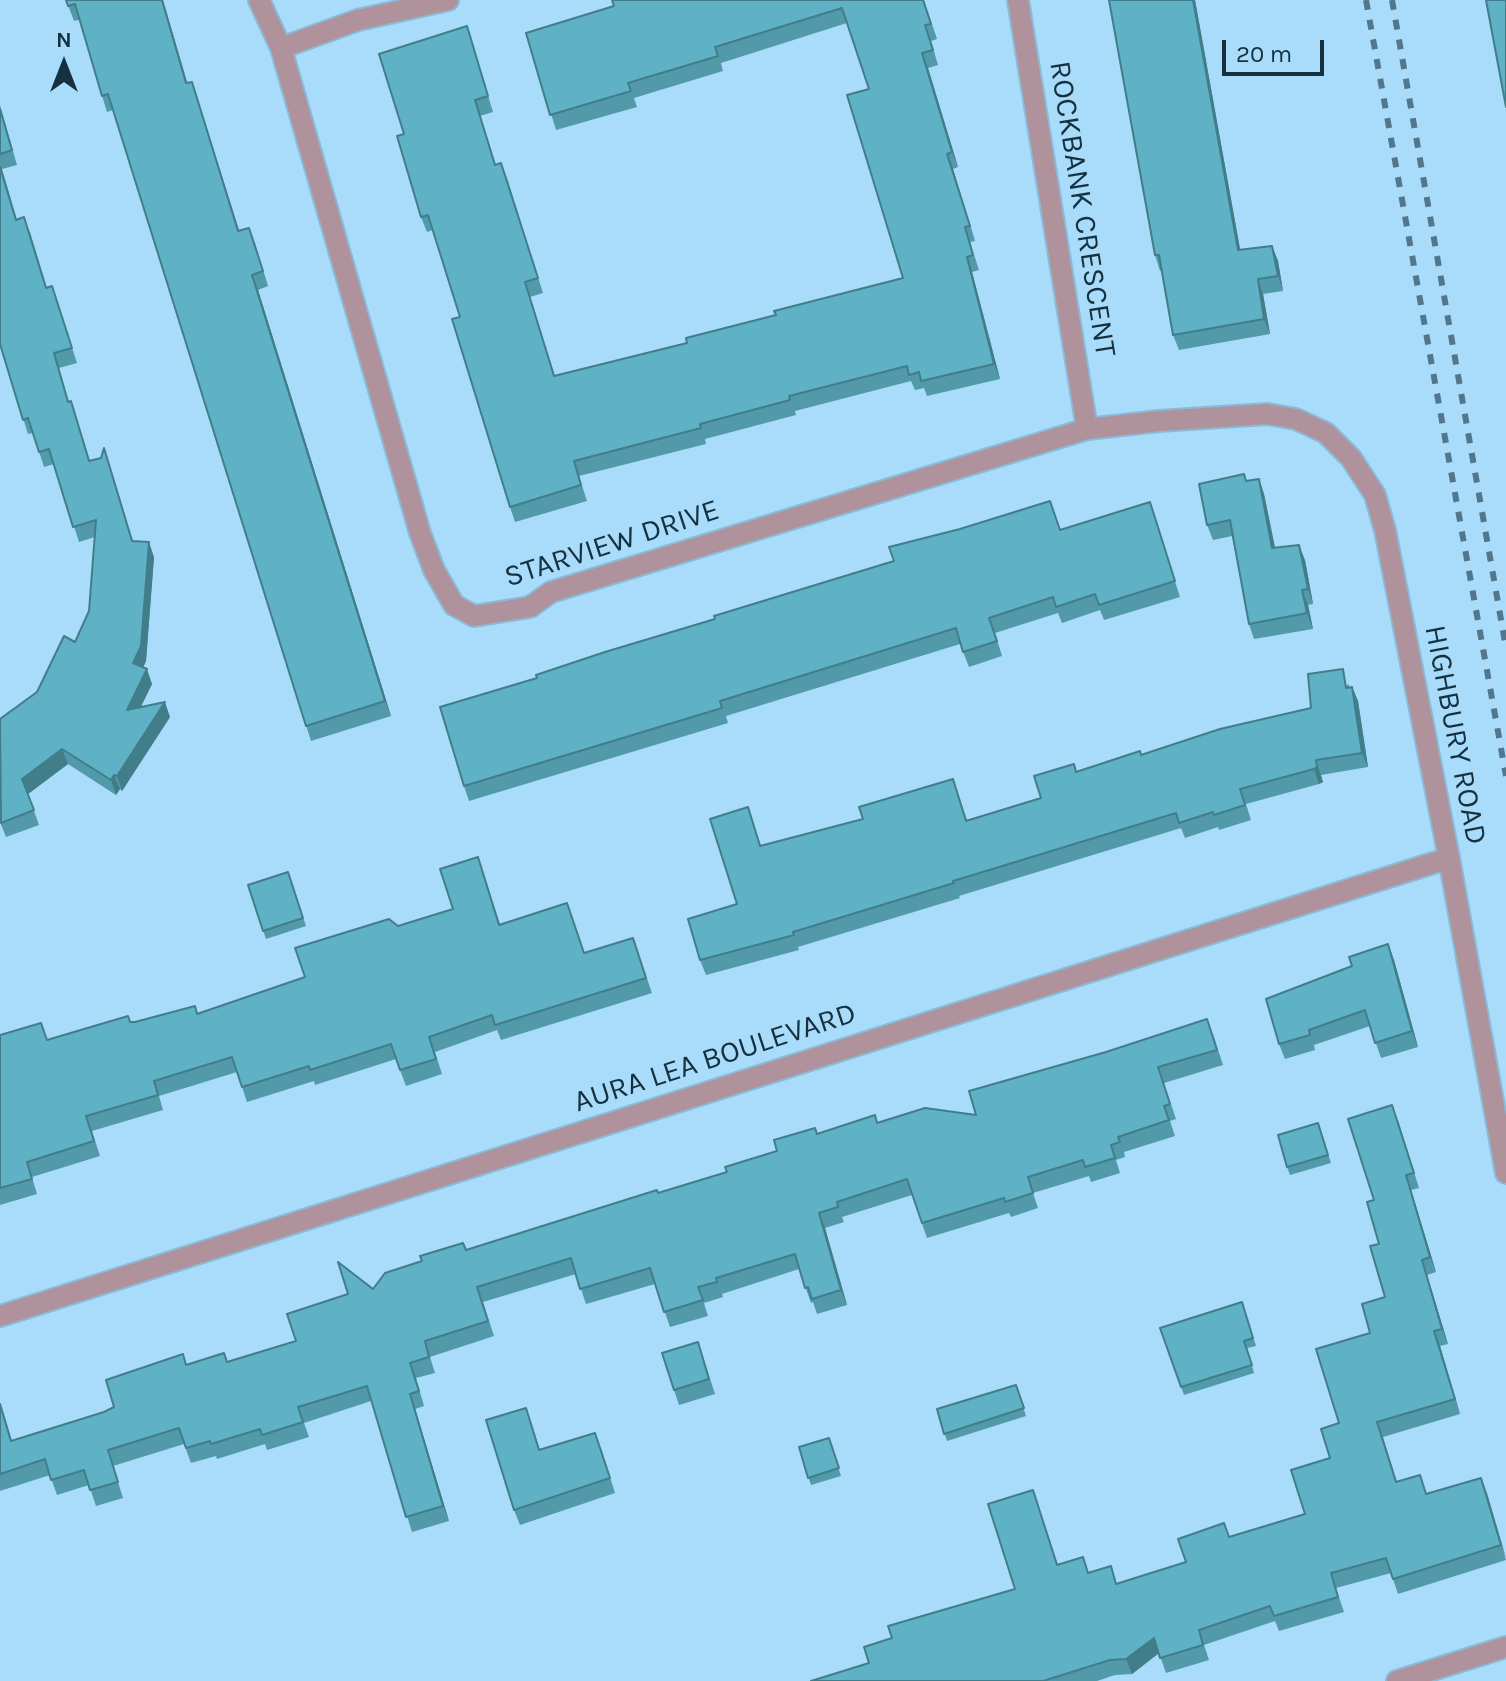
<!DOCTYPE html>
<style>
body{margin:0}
#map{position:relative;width:1506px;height:1681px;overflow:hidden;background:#a9dcfa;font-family:Karla,sans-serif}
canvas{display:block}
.north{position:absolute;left:24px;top:24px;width:80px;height:80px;-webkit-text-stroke:6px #a9dcfa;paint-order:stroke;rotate:0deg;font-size:22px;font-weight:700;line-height:32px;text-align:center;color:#15303f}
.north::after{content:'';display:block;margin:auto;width:28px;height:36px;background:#15303f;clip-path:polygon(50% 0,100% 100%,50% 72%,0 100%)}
.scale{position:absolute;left:1222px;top:40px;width:102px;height:36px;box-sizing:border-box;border:4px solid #15303f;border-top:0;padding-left:10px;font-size:24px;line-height:28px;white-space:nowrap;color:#15303f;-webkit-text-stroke:6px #a9dcfa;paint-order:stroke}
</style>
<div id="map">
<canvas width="1506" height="1681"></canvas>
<div class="north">N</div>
<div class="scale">20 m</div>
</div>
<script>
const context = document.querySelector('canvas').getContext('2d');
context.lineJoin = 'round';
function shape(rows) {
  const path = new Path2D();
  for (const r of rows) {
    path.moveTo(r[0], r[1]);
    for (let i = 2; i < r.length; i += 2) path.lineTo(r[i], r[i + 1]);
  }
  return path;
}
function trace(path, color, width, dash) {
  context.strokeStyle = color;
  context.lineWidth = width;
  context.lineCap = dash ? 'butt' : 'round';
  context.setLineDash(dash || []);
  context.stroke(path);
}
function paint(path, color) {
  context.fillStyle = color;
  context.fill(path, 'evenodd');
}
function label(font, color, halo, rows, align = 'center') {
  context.font = font + ' Karla,sans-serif';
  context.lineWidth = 6;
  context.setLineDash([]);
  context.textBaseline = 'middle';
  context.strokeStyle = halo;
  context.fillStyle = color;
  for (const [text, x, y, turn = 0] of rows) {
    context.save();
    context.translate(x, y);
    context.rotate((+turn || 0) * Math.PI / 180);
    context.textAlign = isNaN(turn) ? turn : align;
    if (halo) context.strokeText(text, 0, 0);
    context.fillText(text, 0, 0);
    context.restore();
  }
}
const street = shape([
 [259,0,281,48,420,533,434,570,454,605,474,616,530,607,551,592,1087,429,1159,421,1267,414,1296,419,1326,433,1351,458,1375,495,1385,530,1449,858,1506,1173],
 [1018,0,1087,429],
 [281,48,358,20,448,0],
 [0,1316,1449,858],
 [1397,1681,1506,1647]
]);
const rail = shape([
 [1366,0,1506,776],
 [1392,0,1506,648]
]);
const wall = shape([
 [66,0,163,0,187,83,192,82,197,97,239,231,249,228,255,243,268,286,258,290,391,716,311,741,113,110,107,112,79,20,74,21],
 [924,0,937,39,931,41,938,65,928,68,958,167,953,169,975,241,970,242,979,270,972,272,1000,379,927,396,924,388,915,390,911,381,795,411,796,415,705,439,706,444,579,476,587,501,515,522,510,507,460,317,433,230,427,232,421,217,404,134,467,26,493,112,480,116,496,165,501,163,507,178,543,293,530,297,555,376,687,343,776,315,903,278,869,89,847,23,721,63,723,71,634,98,637,107,556,130,526,33],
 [1195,0,1240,250,1272,246,1278,261,1283,291,1263,294,1270,334,1179,350,1173,335,1162,270,1160,271,1155,255],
 [0,105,17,165,2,169,17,220,30,232,47,288,52,286,77,363,59,368,69,402,76,416,90,461,109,463,133,541,154,557,146,661,143,668,152,684,141,707,170,717,122,791,120,789,116,795,68,764,28,794,39,825,6,837,0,822,37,692,75,642,89,611,95,537,79,542,54,464,44,467,33,433,28,434,0,344],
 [1244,474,1247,481,1259,479,1264,494,1275,547,1305,560,1313,604,1308,605,1313,629,1254,639,1249,624,1232,536,1213,540,1207,525],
 [1150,502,1180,597,1104,620,1100,610,1062,623,1058,613,995,633,1002,656,969,667,960,644,726,716,728,723,469,801,464,786,1061,530],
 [1349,684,1349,687,1352,687,1358,701,1368,767,1321,775,1323,782,1319,784,1246,804,1251,820,1219,830,1218,827,1185,838,1181,828,959,896,960,898,798,947,799,950,706,975,700,960,737,904,748,807,761,846,863,819,953,779,967,820,1041,798,1076,772,1311,708],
 [478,857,500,924,584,953,633,938,652,993,501,1040,497,1030,435,1052,442,1074,406,1086,396,1059,315,1085,314,1081,247,1102,237,1072,159,1096,163,1110,92,1131,100,1156,32,1177,37,1194,0,1205,0,1035,48,1040,130,1022,198,1014,305,977,398,926,453,909],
 [288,872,306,926,266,939,248,885],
 [1388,944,1394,960,1418,1047,1381,1058,1370,1026,1314,1045,1315,1050,1285,1059,1279,1044,1352,966],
 [1213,1034,1223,1065,1164,1083,1176,1119,1170,1121,1175,1136,1124,1152,1125,1157,1116,1160,1120,1173,1091,1182,1089,1176,1033,1193,1038,1208,1011,1217,1009,1213,927,1238,912,1195,842,1217,844,1222,825,1228,847,1305,817,1314,813,1302,811,1303,799,1269,722,1294,723,1297,704,1303,708,1316,670,1327,655,1284,586,1304,576,1274,483,1302,494,1336,430,1357,435,1373,416,1378,424,1406,415,1409,449,1521,412,1532,371,1401,304,1423,309,1437,267,1450,265,1444,217,1459,216,1456,191,1463,184,1444,113,1466,123,1498,96,1506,89,1485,57,1495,50,1475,0,1491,0,1403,12,1441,104,1412,186,1365,227,1362,296,1341,373,1289,466,1250,727,1172,817,1134,878,1123,976,1115],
 [1398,1120,1419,1188,1411,1190,1436,1272,1427,1275,1448,1344,1440,1346,1460,1414,1383,1437,1397,1482,1427,1494,1481,1478,1506,1560,1398,1594,1391,1573,1336,1588,1344,1612,1279,1631,1275,1621,1204,1645,1209,1660,1166,1673,1159,1653,1132,1674,1115,1675,1097,1681,811,1681,869,1663,892,1638,1015,1589,1033,1490,1058,1565,1089,1573,1117,1584,1186,1562,1230,1537,1305,1514,1330,1458,1339,1423,1370,1333,1385,1297,1374,1200],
 [1318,1123,1331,1163,1290,1175,1287,1167],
 [1242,1302,1256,1346,1247,1348,1254,1373,1184,1395,1160,1328],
 [703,1357,715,1394,679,1405,674,1390],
 [1016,1385,1026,1416,947,1441,937,1409],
 [531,1423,540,1450,601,1448,615,1493,520,1525,514,1510],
 [829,1438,841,1476,811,1485,799,1447]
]);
const shadedWall = shape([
 [163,0,165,7,192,99,186,83],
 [1193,0,1195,0,1243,265,1238,250],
 [922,53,928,68,958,167,952,152],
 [192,82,197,97,244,246,238,231],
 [947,154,953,169,975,241,970,226],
 [1272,246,1278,261,1283,291,1278,276],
 [967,257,972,272,1000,379,994,364],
 [252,275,258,290,391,716,385,701],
 [1258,279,1263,294,1270,334,1264,319],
 [1259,479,1264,494,1278,563,1272,548],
 [149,542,154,557,146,661,138,677,133,663],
 [1299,545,1305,560,1313,604,1308,589],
 [1302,590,1308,605,1313,629,1307,613],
 [147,669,152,684,132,724,127,710],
 [1352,687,1358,701,1368,767,1362,753],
 [165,702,170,717,122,791,117,776],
 [62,749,68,764,28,794,22,779],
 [1316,760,1323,782,1319,784,1314,769],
 [114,775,120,789,116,795,111,780],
 [1388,944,1394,960,1418,1047,1412,1031],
 [1406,1175,1411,1190,1436,1272,1430,1257],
 [819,1213,825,1228,847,1305,841,1290],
 [1422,1260,1427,1275,1448,1344,1442,1329],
 [1434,1331,1440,1346,1460,1414,1455,1399],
 [410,1394,415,1409,449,1521,443,1506],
 [1481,1478,1487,1493,1506,1558,1501,1545],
 [1154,1638,1159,1653,1132,1674,1126,1659]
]);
const building = shape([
 [66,0,162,0,186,83,192,82,238,231,249,228,263,271,252,275,385,701,306,726,108,94,102,96,75,4,68,6,66,0],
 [612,0,923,0,931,24,925,25,933,50,922,53,952,152,947,154,970,226,965,227,973,255,967,257,994,364,921,381,919,372,909,375,907,366,789,396,790,400,700,424,701,428,574,461,581,485,510,507,452,319,460,317,428,215,421,217,397,136,404,134,379,54,467,26,488,96,475,100,495,165,501,163,538,278,525,282,554,376,687,343,686,338,776,315,774,311,903,278,847,95,869,89,842,8,715,47,718,56,628,83,631,91,550,115,526,33,614,6,612,0],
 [1109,0,1193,0,1238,250,1272,246,1278,276,1258,279,1264,319,1173,335,1159,255,1155,255,1109,0],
 [1486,0,1506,0,1506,107,1486,0],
 [0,109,12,150,0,154,0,109],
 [0,167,16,220,24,217,46,288,52,286,72,348,54,353,68,402,71,401,89,461,101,458,104,448,132,541,149,542,141,646,133,663,147,669,127,710,165,702,117,776,114,775,111,780,62,749,22,779,34,810,1,823,0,719,37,692,64,636,75,642,89,611,96,520,73,527,49,449,39,452,28,418,23,420,0,344,0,167],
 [1244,474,1246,481,1259,479,1272,548,1299,545,1308,589,1302,590,1307,613,1249,624,1230,520,1207,525,1199,484,1244,474],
 [1050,501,1060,530,1150,502,1175,581,1099,605,1095,594,1056,607,1053,597,989,618,997,641,963,652,956,628,720,701,722,708,464,786,440,707,537,678,536,675,605,652,715,619,714,616,894,561,889,547,960,529,1050,501],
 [1343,669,1346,688,1352,687,1362,753,1316,760,1317,767,1314,769,1240,789,1245,805,1214,815,1213,812,1179,823,1176,813,953,881,954,883,793,932,794,935,700,960,688,919,737,904,710,819,748,807,760,846,863,819,859,807,953,779,966,821,1041,798,1034,776,1074,764,1076,772,1140,751,1141,755,1220,729,1311,708,1308,674,1343,669],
 [478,857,499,925,567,903,584,953,633,938,646,978,495,1025,492,1015,429,1037,436,1059,400,1070,391,1044,310,1070,309,1066,242,1087,232,1057,154,1081,158,1095,86,1116,94,1141,27,1162,32,1179,0,1188,0,1035,41,1023,47,1040,128,1016,130,1022,135,1022,195,1006,197,1014,305,977,295,948,389,919,398,926,453,909,440,869,478,857],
 [288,872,303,918,263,931,248,885,288,872],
 [1388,944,1412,1031,1375,1043,1365,1010,1309,1030,1310,1035,1279,1044,1266,999,1352,966,1349,957,1388,944],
 [1207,1019,1217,1050,1158,1067,1170,1104,1164,1106,1169,1120,1118,1137,1120,1142,1111,1145,1115,1158,1085,1167,1083,1160,1028,1177,1033,1193,1005,1202,1004,1198,922,1223,907,1179,837,1202,838,1207,819,1213,841,1290,812,1299,808,1287,805,1288,795,1254,716,1278,717,1282,698,1287,703,1300,664,1312,650,1268,580,1289,571,1258,477,1287,488,1321,425,1341,429,1357,410,1363,419,1391,410,1394,443,1506,406,1517,367,1386,298,1407,303,1422,262,1435,260,1429,211,1444,210,1441,186,1448,179,1428,108,1450,118,1482,90,1490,84,1470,51,1480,45,1459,0,1474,0,1404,11,1441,104,1412,114,1407,106,1380,183,1354,186,1365,224,1353,227,1362,296,1341,287,1314,348,1294,338,1262,373,1289,385,1273,422,1261,420,1256,463,1243,466,1250,657,1190,658,1193,727,1172,725,1167,777,1151,774,1140,815,1128,817,1134,875,1115,877,1123,925,1108,976,1115,969,1091,1106,1052,1207,1019],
 [1392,1105,1414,1173,1406,1175,1430,1257,1422,1260,1442,1329,1434,1331,1455,1399,1377,1422,1396,1482,1420,1475,1426,1494,1481,1478,1501,1545,1393,1579,1386,1558,1331,1573,1338,1597,1274,1616,1270,1606,1199,1630,1203,1645,1160,1658,1154,1638,1126,1659,1110,1660,1043,1681,811,1681,869,1663,864,1647,892,1638,888,1626,1015,1589,988,1504,1033,1490,1057,1565,1083,1557,1088,1573,1111,1566,1116,1584,1186,1562,1178,1539,1224,1523,1229,1537,1305,1514,1291,1470,1330,1458,1321,1429,1339,1423,1316,1349,1370,1333,1362,1304,1385,1297,1370,1246,1379,1244,1367,1202,1374,1200,1348,1119,1392,1105],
 [1318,1123,1328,1155,1287,1167,1278,1135,1318,1123],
 [1242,1302,1253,1338,1244,1341,1252,1365,1181,1387,1160,1328,1242,1302],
 [698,1342,709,1379,674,1390,662,1353,698,1342],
 [1016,1385,1024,1408,944,1434,937,1409,1016,1385],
 [526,1408,539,1450,595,1433,610,1478,514,1510,486,1420,526,1408],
 [829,1438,839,1468,808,1478,799,1447,829,1438]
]);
const streetNames = [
 ["ROCKBANK CRESCENT",1082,209,81],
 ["STARVIEW DRIVE",612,544,-18],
 ["HIGHBURY ROAD",1455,735,79],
 ["AURA LEA BOULEVARD",715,1058,-18]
];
trace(street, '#8bbad5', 24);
trace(street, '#af929c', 20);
trace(rail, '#52778c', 6, [10, 10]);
paint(wall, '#5299a9');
paint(shadedWall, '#427d8a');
paint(building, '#5fb2c5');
trace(building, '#427d8a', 2);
label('30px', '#15303f', '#a9dcfa', streetNames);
</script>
